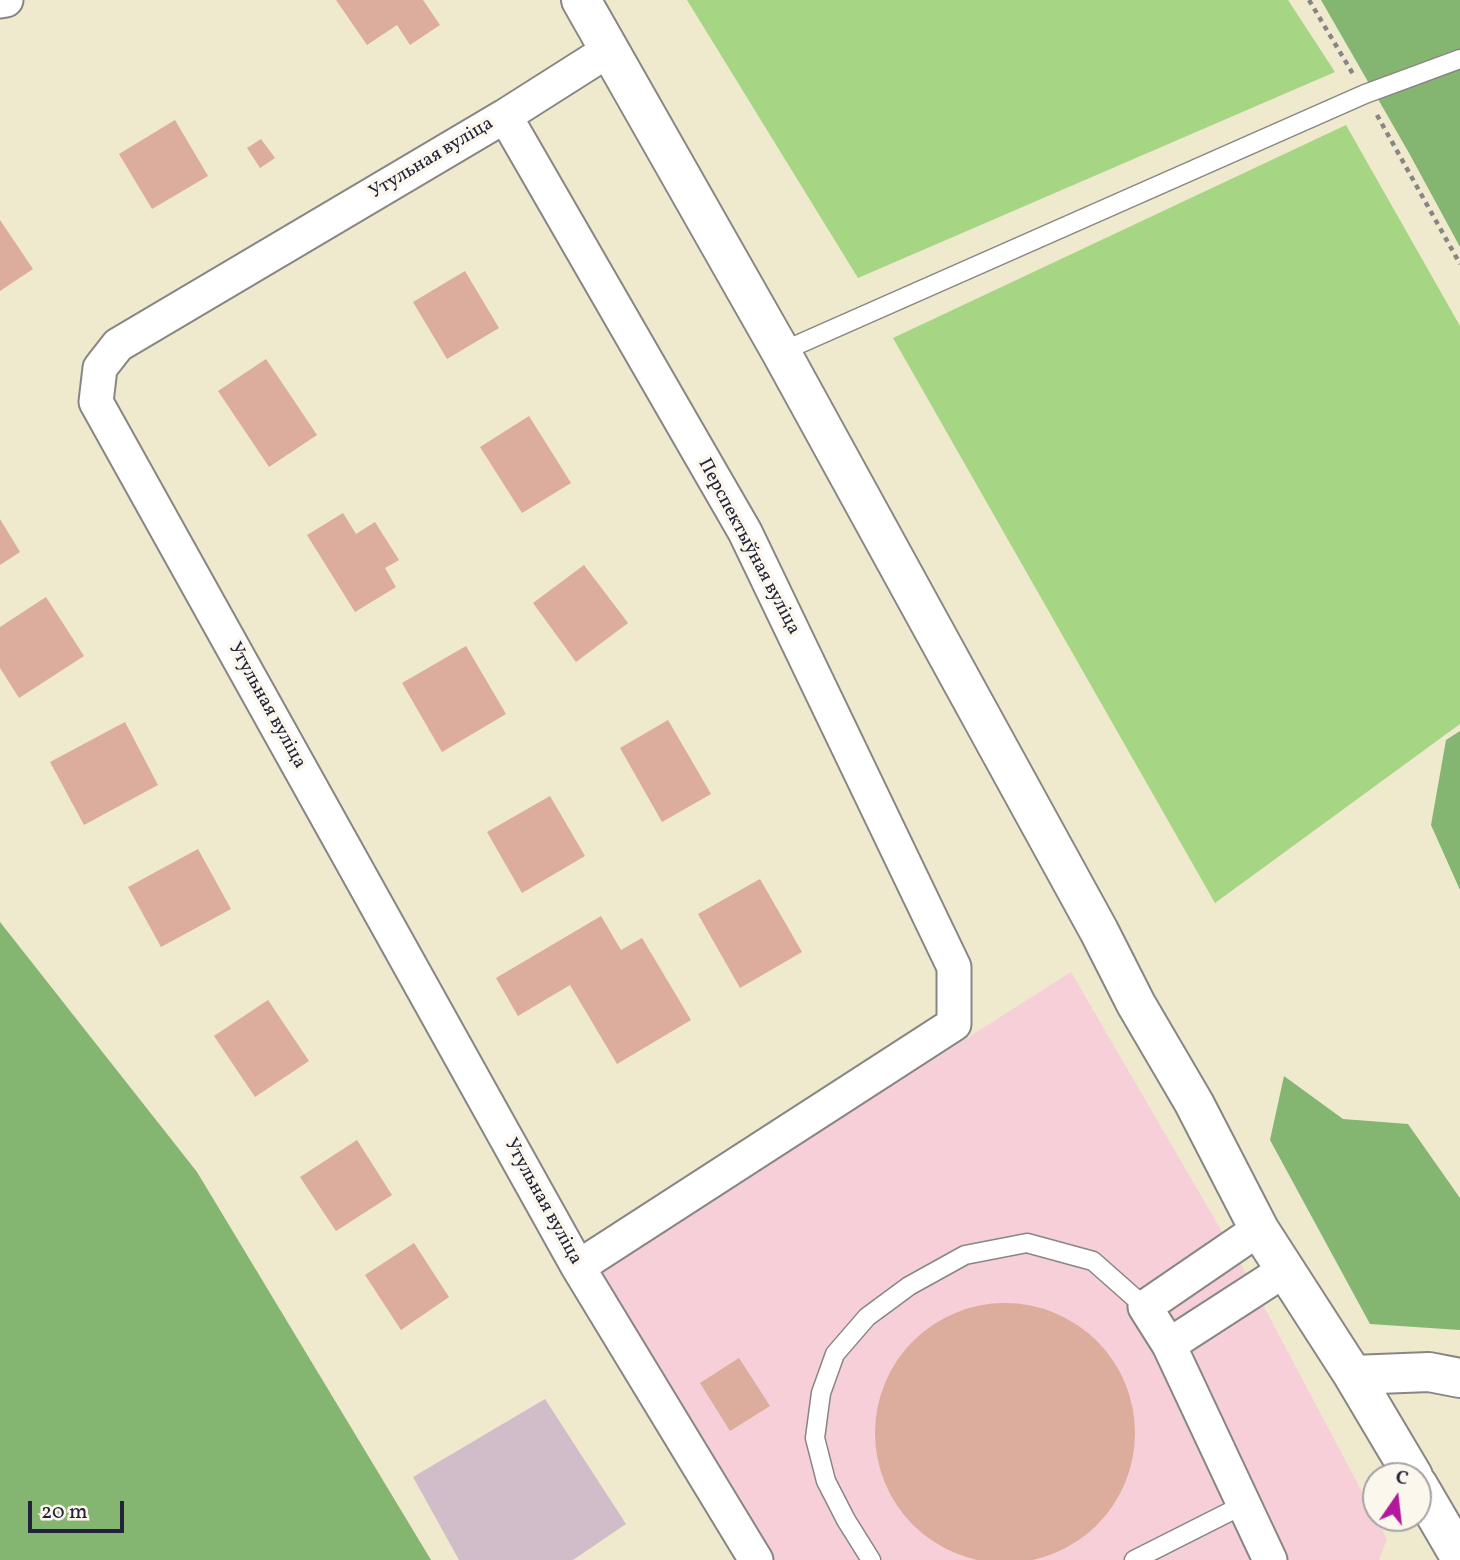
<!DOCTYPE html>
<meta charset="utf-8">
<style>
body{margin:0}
#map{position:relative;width:1460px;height:1560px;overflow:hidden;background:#efe9ce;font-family:Vollkorn,serif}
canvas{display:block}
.north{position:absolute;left:1362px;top:1462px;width:70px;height:70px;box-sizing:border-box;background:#fbf7ec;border:2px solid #a4a2a5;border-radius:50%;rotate:14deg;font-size:19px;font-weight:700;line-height:28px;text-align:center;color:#22223b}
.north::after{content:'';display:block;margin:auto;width:24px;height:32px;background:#b5179e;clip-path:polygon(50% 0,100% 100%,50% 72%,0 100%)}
.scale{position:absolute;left:28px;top:1501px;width:96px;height:32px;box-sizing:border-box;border:4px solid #22223b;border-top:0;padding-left:9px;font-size:21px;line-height:24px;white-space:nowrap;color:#22223b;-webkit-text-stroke:5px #fbf7ec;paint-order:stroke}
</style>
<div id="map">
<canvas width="1460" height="1560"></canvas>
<div class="north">С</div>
<div class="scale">20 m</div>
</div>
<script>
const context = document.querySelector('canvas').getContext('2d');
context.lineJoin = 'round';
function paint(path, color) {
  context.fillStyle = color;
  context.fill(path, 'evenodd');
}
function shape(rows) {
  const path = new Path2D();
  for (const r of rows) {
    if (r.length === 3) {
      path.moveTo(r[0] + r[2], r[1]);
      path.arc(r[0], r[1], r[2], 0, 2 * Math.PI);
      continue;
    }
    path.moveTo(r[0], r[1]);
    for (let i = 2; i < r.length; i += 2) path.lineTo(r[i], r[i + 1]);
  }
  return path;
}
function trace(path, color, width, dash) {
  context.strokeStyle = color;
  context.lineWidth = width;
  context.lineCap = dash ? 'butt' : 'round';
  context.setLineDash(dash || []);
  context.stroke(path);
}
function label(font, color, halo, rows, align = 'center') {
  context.font = font + ' Vollkorn,serif';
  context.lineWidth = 7;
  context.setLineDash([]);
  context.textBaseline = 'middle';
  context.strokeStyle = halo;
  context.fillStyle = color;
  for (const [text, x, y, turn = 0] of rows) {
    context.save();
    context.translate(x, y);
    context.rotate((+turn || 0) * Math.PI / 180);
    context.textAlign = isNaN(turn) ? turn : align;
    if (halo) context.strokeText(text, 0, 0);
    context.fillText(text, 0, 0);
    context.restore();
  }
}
const built = shape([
 [1071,972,1246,1273,1387,1539,1379,1560,765,1560,598,1273]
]);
const industrial = shape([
 [545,1399,626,1524,573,1560,459,1560,413,1477]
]);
const green = shape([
 [687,0,1288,0,1335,72,858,278],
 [1346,125,1460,326,1460,724,1215,903,893,338]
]);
const forest = shape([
 [1321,0,1460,0,1460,247,1409,153],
 [1460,731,1460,890,1431,825,1446,740],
 [0,922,197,1172,431,1560,0,1560],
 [1284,1076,1343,1119,1408,1124,1460,1198,1460,1330,1370,1324,1270,1140]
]);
const building = shape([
 [336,0,423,0,440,25,410,45,397,25,367,45],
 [175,120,208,176,152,209,119,154],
 [261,139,275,158,260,168,247,148],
 [0,220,33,269,0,291],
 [465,271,499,328,447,359,413,302],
 [266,359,317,435,269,467,218,391],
 [529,416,571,483,522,513,480,447],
 [343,513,356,534,375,522,399,560,385,568,396,587,355,612,307,535],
 [0,519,20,552,0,565],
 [584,565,628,623,576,662,533,603],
 [46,597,84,656,19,698,0,668,0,627],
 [466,646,506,714,442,752,402,683],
 [668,720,711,794,662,822,620,748],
 [125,722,158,785,84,825,50,762],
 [550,796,585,856,522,893,487,832],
 [198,849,231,909,161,947,128,887],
 [760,879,802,952,740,988,698,914],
 [601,916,621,950,642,938,691,1020,617,1064,570,985,518,1016,496,978],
 [268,1000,309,1061,255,1097,214,1036],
 [357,1140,392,1195,336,1231,300,1177],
 [414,1243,449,1297,401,1330,365,1275],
 [1005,1433,130],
 [739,1358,770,1406,730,1431,700,1383]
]);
const path = shape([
 [1309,0,1353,74],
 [1377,115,1460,264]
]);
const service = shape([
 [781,352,1365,94,1460,59],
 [871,1560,846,1520,826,1481,815,1438,821,1393,835,1354,867,1317,909,1286,965,1255,1027,1243,1093,1261,1145,1307],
 [1134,1560,1245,1504]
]);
const minor = shape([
 [0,1,6,0],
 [609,50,505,116,118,345,100,368,96,402,578,1267,756,1560],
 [505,116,745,532,954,967,954,1024,578,1267],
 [1259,1229,1145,1307,1169,1345,1270,1560],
 [1169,1345,1285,1270]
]);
const tertiary = shape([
 [581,0,781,352,1099,931,1136,1004,1194,1103,1259,1229,1353,1375,1413,1476],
 [1353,1375,1429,1372,1460,1378],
 [1418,1485,1460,1557]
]);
const streetNames = [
 ["Утульная вуліца",432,159,-31],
 ["Перспектыўная вуліца",748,547,62],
 ["Утульная вуліца",266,706,61],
 ["Утульная вуліца",542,1202,61]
];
paint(built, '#f6cfd8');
paint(industrial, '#d1bdca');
paint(green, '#a6d583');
paint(forest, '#84b671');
paint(building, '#dcac9c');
trace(service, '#888684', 21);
trace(minor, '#888684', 37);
trace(tertiary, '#888684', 42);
trace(path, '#888684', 4.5, [5, 5]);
trace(service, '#fff', 18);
trace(minor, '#fff', 33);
trace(tertiary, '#fff', 38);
label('19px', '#22223b', '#fbf7ec', streetNames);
</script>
